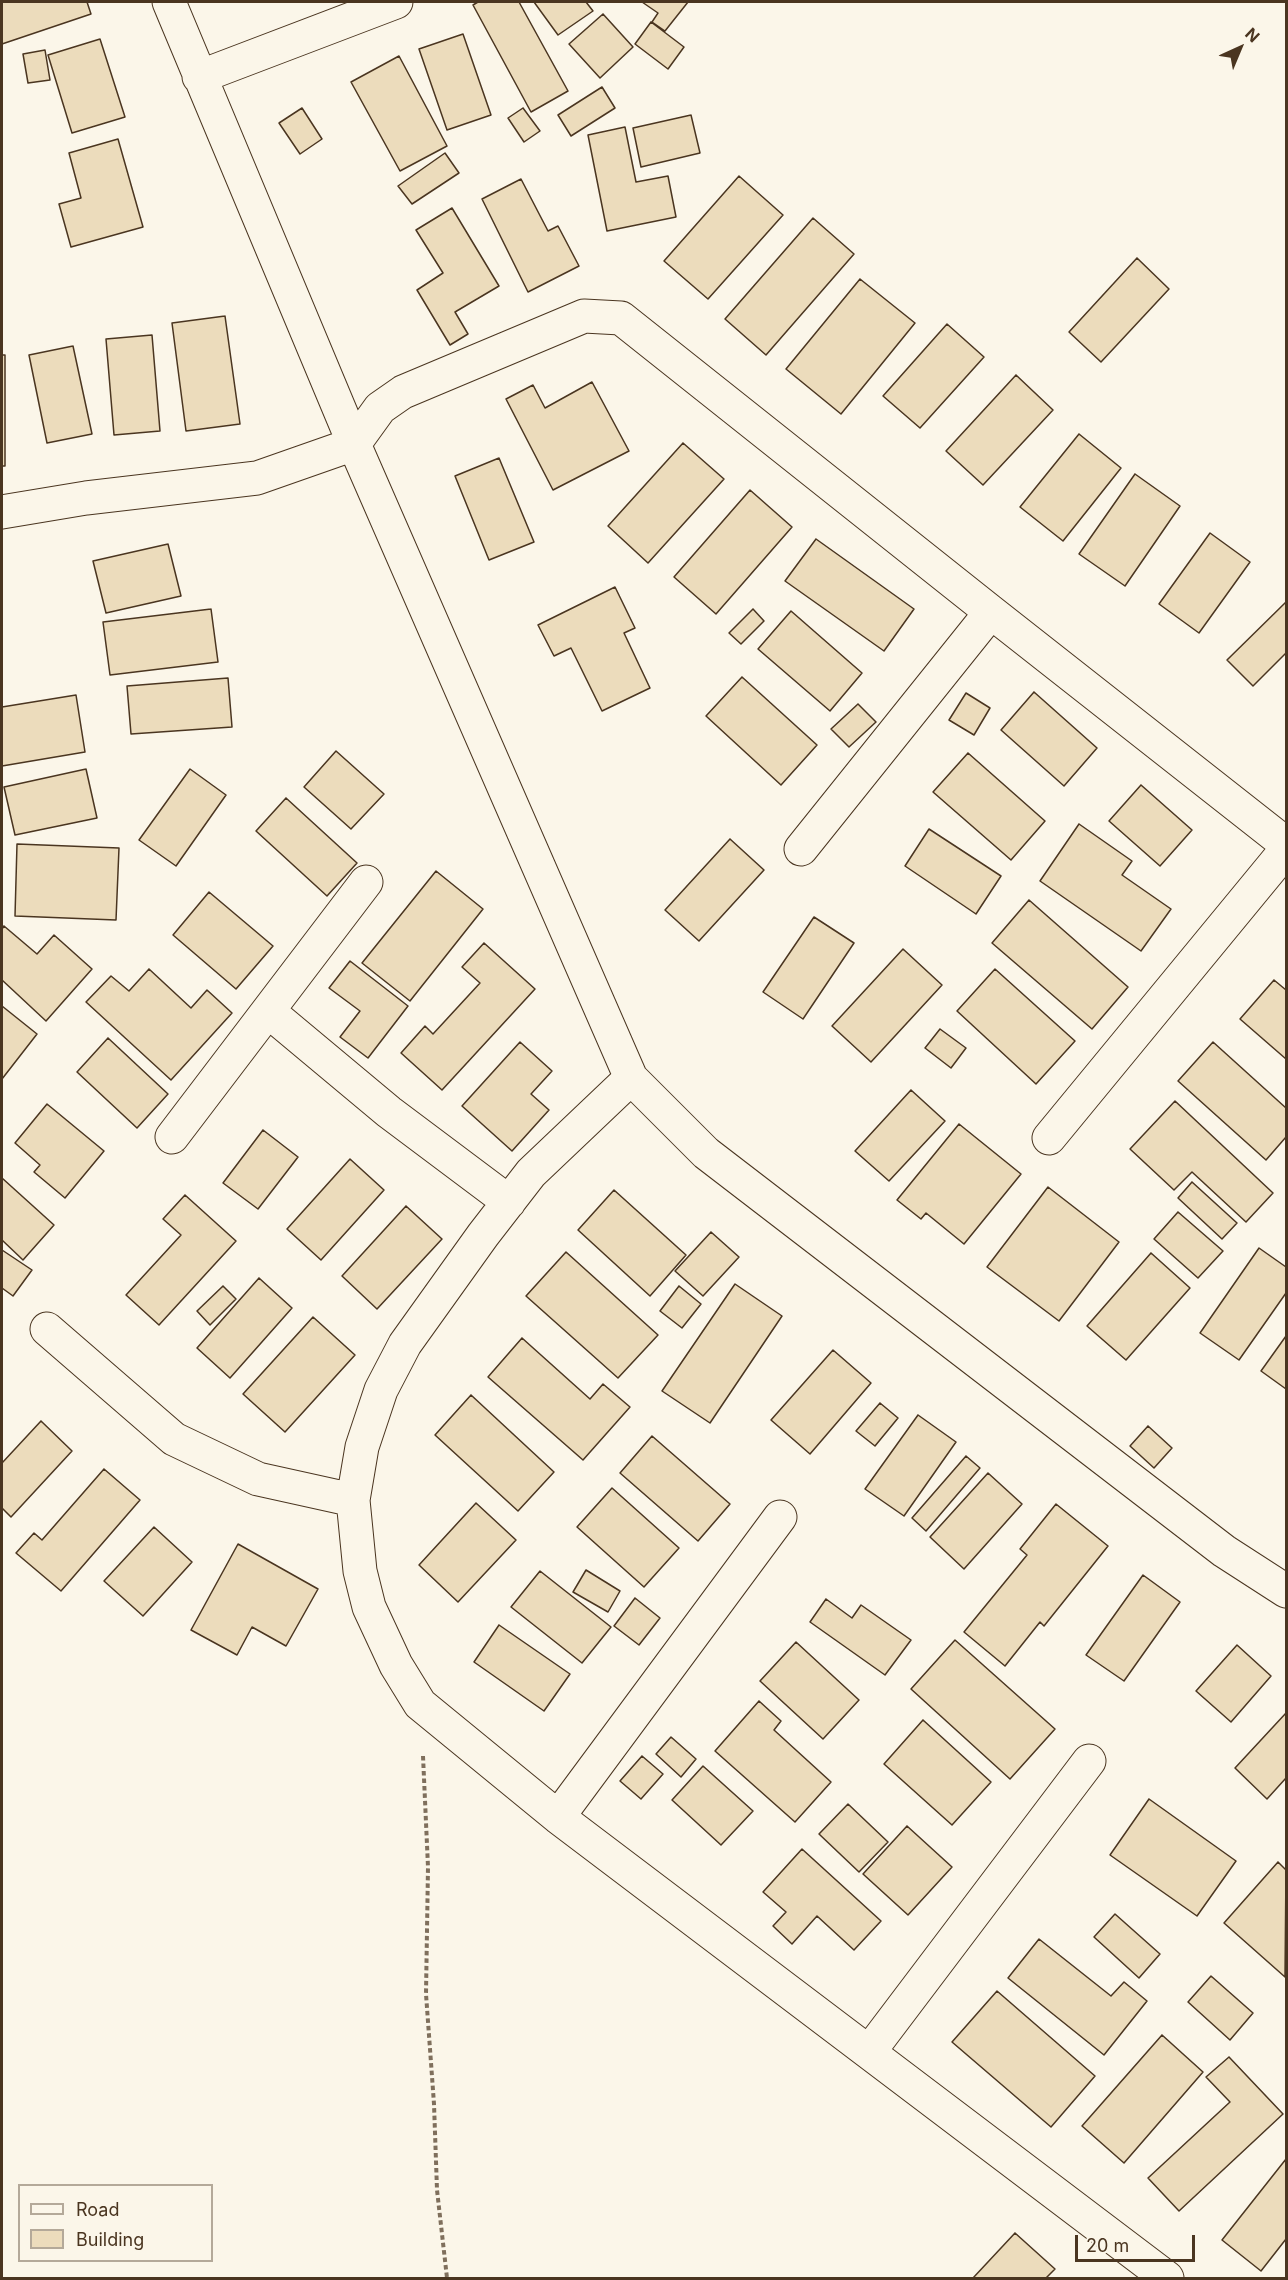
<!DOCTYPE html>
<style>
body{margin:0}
#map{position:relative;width:1288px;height:2280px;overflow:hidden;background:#fbf6e9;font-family:Inter,sans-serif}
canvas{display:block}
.frame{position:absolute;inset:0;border:3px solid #4a3520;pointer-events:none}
.legend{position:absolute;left:18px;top:2184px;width:195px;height:78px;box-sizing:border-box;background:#fbf6e9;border:2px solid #b4a999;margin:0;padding:8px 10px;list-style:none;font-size:18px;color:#4a3520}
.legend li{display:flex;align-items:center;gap:12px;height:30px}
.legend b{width:30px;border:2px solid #b4a999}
.north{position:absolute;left:1210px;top:18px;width:60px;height:60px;-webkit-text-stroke:4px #fbf6e9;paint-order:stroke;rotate:44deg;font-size:16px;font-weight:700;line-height:24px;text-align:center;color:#4a3520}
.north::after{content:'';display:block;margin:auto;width:21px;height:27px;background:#4a3520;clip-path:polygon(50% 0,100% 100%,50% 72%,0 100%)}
.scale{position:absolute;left:1075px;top:2235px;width:120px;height:27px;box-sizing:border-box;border:3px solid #4a3520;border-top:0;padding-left:8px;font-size:18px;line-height:21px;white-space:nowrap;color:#4a3520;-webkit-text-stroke:4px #fbf6e9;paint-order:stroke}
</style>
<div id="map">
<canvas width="1288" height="2280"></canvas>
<div class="frame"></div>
<ul class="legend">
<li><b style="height:8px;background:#fbf6e9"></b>Road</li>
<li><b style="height:16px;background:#ecdcbc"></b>Building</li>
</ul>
<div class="north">N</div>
<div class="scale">20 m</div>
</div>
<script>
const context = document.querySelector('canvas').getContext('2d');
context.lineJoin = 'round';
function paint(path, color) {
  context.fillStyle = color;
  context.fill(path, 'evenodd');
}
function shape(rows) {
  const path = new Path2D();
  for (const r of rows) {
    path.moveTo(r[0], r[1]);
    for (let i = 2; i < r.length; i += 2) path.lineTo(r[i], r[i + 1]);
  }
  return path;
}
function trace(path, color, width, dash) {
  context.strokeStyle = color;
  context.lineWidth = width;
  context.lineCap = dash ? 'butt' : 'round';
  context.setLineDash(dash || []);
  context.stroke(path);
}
const building = shape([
 [2,2,87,2,91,14,2,44,2,2],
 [478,2,519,2,568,91,531,112,473,5,478,2],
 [534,2,586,2,593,11,558,35,534,2],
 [642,2,688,2,665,31,652,22,658,13,642,2],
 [603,14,633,47,600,78,569,44,603,14],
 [651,22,684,47,668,69,635,44,651,22],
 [463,34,491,115,447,130,419,49,463,34],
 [100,39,125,117,72,133,48,55,100,39],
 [45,50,50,80,28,83,23,54,45,50],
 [399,56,447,146,400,171,351,82,399,56],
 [602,87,615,108,571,136,558,115,602,87],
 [302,108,322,139,300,154,279,123,302,108],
 [523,108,540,131,524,142,508,118,523,108],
 [691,115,700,153,641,167,633,128,691,115],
 [625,127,636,182,668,176,676,217,607,231,588,135,625,127],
 [118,139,143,227,71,247,59,204,81,198,69,153,118,139],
 [445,153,459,173,412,204,398,186,445,153],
 [739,176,783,215,708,299,664,261,739,176],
 [521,179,548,231,558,226,579,266,528,292,482,199,521,179],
 [452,208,499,286,455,312,468,334,450,345,417,290,443,273,416,230,452,208],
 [813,218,854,254,766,355,725,319,813,218],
 [1137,258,1169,289,1101,362,1069,332,1137,258],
 [860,279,915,323,841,414,786,369,860,279],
 [225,316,240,424,186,431,172,323,225,316],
 [947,324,984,357,920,428,883,396,947,324],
 [152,335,160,431,114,435,106,339,152,335],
 [73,346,92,434,47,443,29,355,73,346],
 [2,355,5,355,5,466,2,466,2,355],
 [1016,375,1053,410,983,485,946,451,1016,375],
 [592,382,629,451,553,490,506,399,533,385,545,408,592,382],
 [1079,434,1121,468,1063,541,1020,507,1079,434],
 [683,443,724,479,648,563,608,526,683,443],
 [499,458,534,542,489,560,455,476,499,458],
 [1135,474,1180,506,1125,586,1079,554,1135,474],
 [750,490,792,527,716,614,674,577,750,490],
 [1210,533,1250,562,1199,633,1159,604,1210,533],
 [816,539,914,609,884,651,785,581,816,539],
 [168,544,181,596,106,613,93,561,168,544],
 [615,587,635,628,624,633,650,688,602,711,571,648,554,656,538,625,615,587],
 [1286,602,1286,653,1253,686,1227,660,1286,602],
 [211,609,218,662,110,675,103,622,211,609],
 [753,609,764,621,741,644,729,633,753,609],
 [791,611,862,673,830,711,758,649,791,611],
 [742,677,817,745,781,785,706,716,742,677],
 [228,678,232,727,131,734,127,686,228,678],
 [1034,692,1097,748,1064,786,1001,730,1034,692],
 [966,693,990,708,974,735,949,720,966,693],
 [76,695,85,752,2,766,2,707,76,695],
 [858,704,876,722,849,747,831,729,858,704],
 [336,751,384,794,351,829,304,787,336,751],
 [968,753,1045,821,1011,860,933,792,968,753],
 [86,769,97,818,15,835,4,787,86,769],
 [190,769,226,795,176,866,139,840,190,769],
 [1141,785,1192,830,1160,866,1109,821,1141,785],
 [286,798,357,863,327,896,256,831,286,798],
 [1079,824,1132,861,1122,875,1171,909,1141,951,1040,881,1079,824],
 [929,829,1001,876,976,914,905,866,929,829],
 [730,839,764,870,699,941,665,910,730,839],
 [17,844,119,848,116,920,15,916,17,844],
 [436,871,483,909,410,1001,362,963,436,871],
 [209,892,273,946,236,989,173,935,209,892],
 [1029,900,1128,987,1092,1029,992,943,1029,900],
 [814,917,854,943,803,1019,763,992,814,917],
 [4,926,37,954,54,935,92,969,46,1021,2,980,2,929,4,926],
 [484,943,535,989,442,1090,401,1053,425,1026,433,1034,480,983,462,967,484,943],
 [903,949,942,985,871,1062,832,1026,903,949],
 [350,961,408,1006,368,1058,340,1037,360,1011,329,988,350,961],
 [149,969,191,1008,207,990,232,1013,171,1080,86,1002,111,976,129,991,149,969],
 [995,969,1075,1041,1036,1084,957,1011,995,969],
 [1274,980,1286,990,1286,1059,1240,1019,1274,980],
 [2,1006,37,1034,2,1079,2,1006],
 [940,1029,966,1048,951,1068,925,1048,940,1029],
 [108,1038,168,1094,137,1128,77,1072,108,1038],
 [520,1042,552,1071,531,1094,549,1110,512,1151,462,1106,520,1042],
 [1213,1042,1286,1108,1286,1137,1266,1160,1178,1081,1213,1042],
 [911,1090,945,1121,889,1181,855,1151,911,1090],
 [1175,1101,1273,1193,1246,1222,1192,1172,1174,1190,1130,1149,1175,1101],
 [47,1104,104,1151,65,1198,34,1172,40,1165,15,1143,47,1104],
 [959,1124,1021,1174,964,1244,926,1213,921,1219,897,1200,959,1124],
 [263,1130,298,1157,258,1209,223,1183,263,1130],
 [350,1159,384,1190,321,1260,287,1229,350,1159],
 [2,1178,54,1225,23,1260,2,1240,2,1178],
 [1192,1182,1237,1223,1222,1239,1178,1198,1192,1182],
 [1048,1187,1119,1242,1059,1321,987,1267,1048,1187],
 [614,1190,686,1255,650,1296,578,1230,614,1190],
 [185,1195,236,1241,159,1325,126,1295,181,1235,163,1219,185,1195],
 [406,1206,442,1239,377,1309,342,1276,406,1206],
 [1178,1212,1223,1251,1198,1278,1154,1239,1178,1212],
 [711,1232,739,1257,703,1296,675,1271,711,1232],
 [1259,1248,1286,1267,1286,1293,1239,1360,1200,1333,1259,1248],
 [2,1250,32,1270,13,1296,2,1288,2,1250],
 [566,1252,658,1335,618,1378,526,1296,566,1252],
 [1151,1253,1190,1288,1126,1360,1087,1326,1151,1253],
 [259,1278,292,1308,230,1378,197,1348,259,1278],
 [735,1284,782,1316,710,1423,662,1391,735,1284],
 [223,1286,236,1299,210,1325,197,1311,223,1286],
 [679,1286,701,1304,682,1328,660,1311,679,1286],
 [313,1317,355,1355,285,1432,243,1394,313,1317],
 [1286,1336,1286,1389,1261,1371,1286,1336],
 [522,1338,590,1399,603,1384,630,1407,583,1460,488,1377,522,1338],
 [833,1350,871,1383,810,1454,771,1420,833,1350],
 [471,1395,554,1472,518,1511,435,1435,471,1395],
 [880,1403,898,1418,875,1446,856,1431,880,1403],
 [918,1415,956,1442,904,1516,865,1489,918,1415],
 [41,1421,72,1451,11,1517,2,1508,2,1463,41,1421],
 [1148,1426,1172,1448,1154,1468,1130,1446,1148,1426],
 [652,1436,730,1504,698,1541,620,1473,652,1436],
 [966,1456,980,1468,926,1531,912,1518,966,1456],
 [104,1469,140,1500,61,1591,16,1553,34,1533,42,1540,104,1469],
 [988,1473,1022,1504,964,1569,930,1537,988,1473],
 [612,1488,679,1548,644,1587,577,1527,612,1488],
 [476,1503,516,1540,458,1602,419,1565,476,1503],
 [1056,1504,1108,1546,1044,1626,1040,1622,1005,1666,964,1632,1027,1555,1020,1549,1056,1504],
 [154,1527,192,1562,143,1616,104,1581,154,1527],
 [238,1544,318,1589,286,1646,252,1627,237,1655,191,1630,238,1544],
 [586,1570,620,1591,608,1612,573,1592,586,1570],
 [540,1571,611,1627,582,1663,511,1607,540,1571],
 [1143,1575,1180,1602,1124,1681,1086,1655,1143,1575],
 [635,1598,660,1618,639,1645,614,1626,635,1598],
 [826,1599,852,1618,861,1605,911,1640,885,1675,810,1622,826,1599],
 [499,1625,570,1674,544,1711,474,1662,499,1625],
 [955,1640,1055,1729,1010,1779,911,1689,955,1640],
 [796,1642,859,1700,823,1739,760,1681,796,1642],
 [1237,1645,1271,1676,1231,1722,1196,1691,1237,1645],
 [759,1701,781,1721,774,1730,831,1782,795,1822,715,1751,759,1701],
 [1286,1713,1286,1778,1267,1799,1235,1768,1286,1713],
 [923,1720,991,1782,952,1825,884,1764,923,1720],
 [671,1737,696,1759,681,1777,656,1754,671,1737],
 [642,1756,663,1774,641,1799,620,1781,642,1756],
 [703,1766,753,1811,721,1845,672,1800,703,1766],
 [1149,1799,1236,1861,1197,1916,1110,1855,1149,1799],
 [848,1804,888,1842,859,1872,819,1834,848,1804],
 [907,1826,952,1867,908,1915,863,1874,907,1826],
 [802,1849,881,1921,854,1950,817,1916,792,1944,773,1926,786,1912,763,1892,802,1849],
 [1278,1862,1286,1870,1285,1977,1224,1923,1278,1862],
 [1115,1914,1160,1954,1139,1978,1094,1937,1115,1914],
 [1039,1939,1111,1996,1124,1982,1147,2001,1104,2055,1008,1978,1039,1939],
 [1211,1976,1253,2013,1230,2040,1188,2002,1211,1976],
 [997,1991,1095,2076,1051,2127,952,2042,997,1991],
 [1162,2035,1203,2072,1124,2163,1082,2126,1162,2035],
 [1229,2057,1283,2114,1179,2211,1148,2178,1230,2102,1206,2077,1229,2057],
 [1286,2159,1286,2239,1261,2271,1222,2240,1286,2159],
 [1015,2233,1055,2269,1046,2278,973,2278,1015,2233]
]);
const path = shape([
 [423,1756,428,1867,426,1994,434,2104,437,2190,447,2278]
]);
const street = shape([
 [169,2,354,444,631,1078,706,1153,1224,1551,1286,1591],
 [199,77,396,2],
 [2,512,86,498,257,478,354,444,380,408,403,392,584,316,621,318,991,612,1286,844],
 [801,849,991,612],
 [268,1011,389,1112,509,1202],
 [631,1078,531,1173,483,1235,405,1344,381,1390,362,1447,353,1500,360,1571,369,1607,396,1665,420,1704,558,1817,1167,2278],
 [172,1137,366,882],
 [1049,1138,1286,850],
 [47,1329,174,1439,258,1479,353,1500],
 [558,1817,780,1517],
 [869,2052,1089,1761]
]);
paint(building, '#ecdcbc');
trace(building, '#4a3520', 1.5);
trace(street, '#4a3520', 35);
trace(path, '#7f6f5c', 4, [4.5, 3]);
trace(street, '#fbf6e9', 33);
</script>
